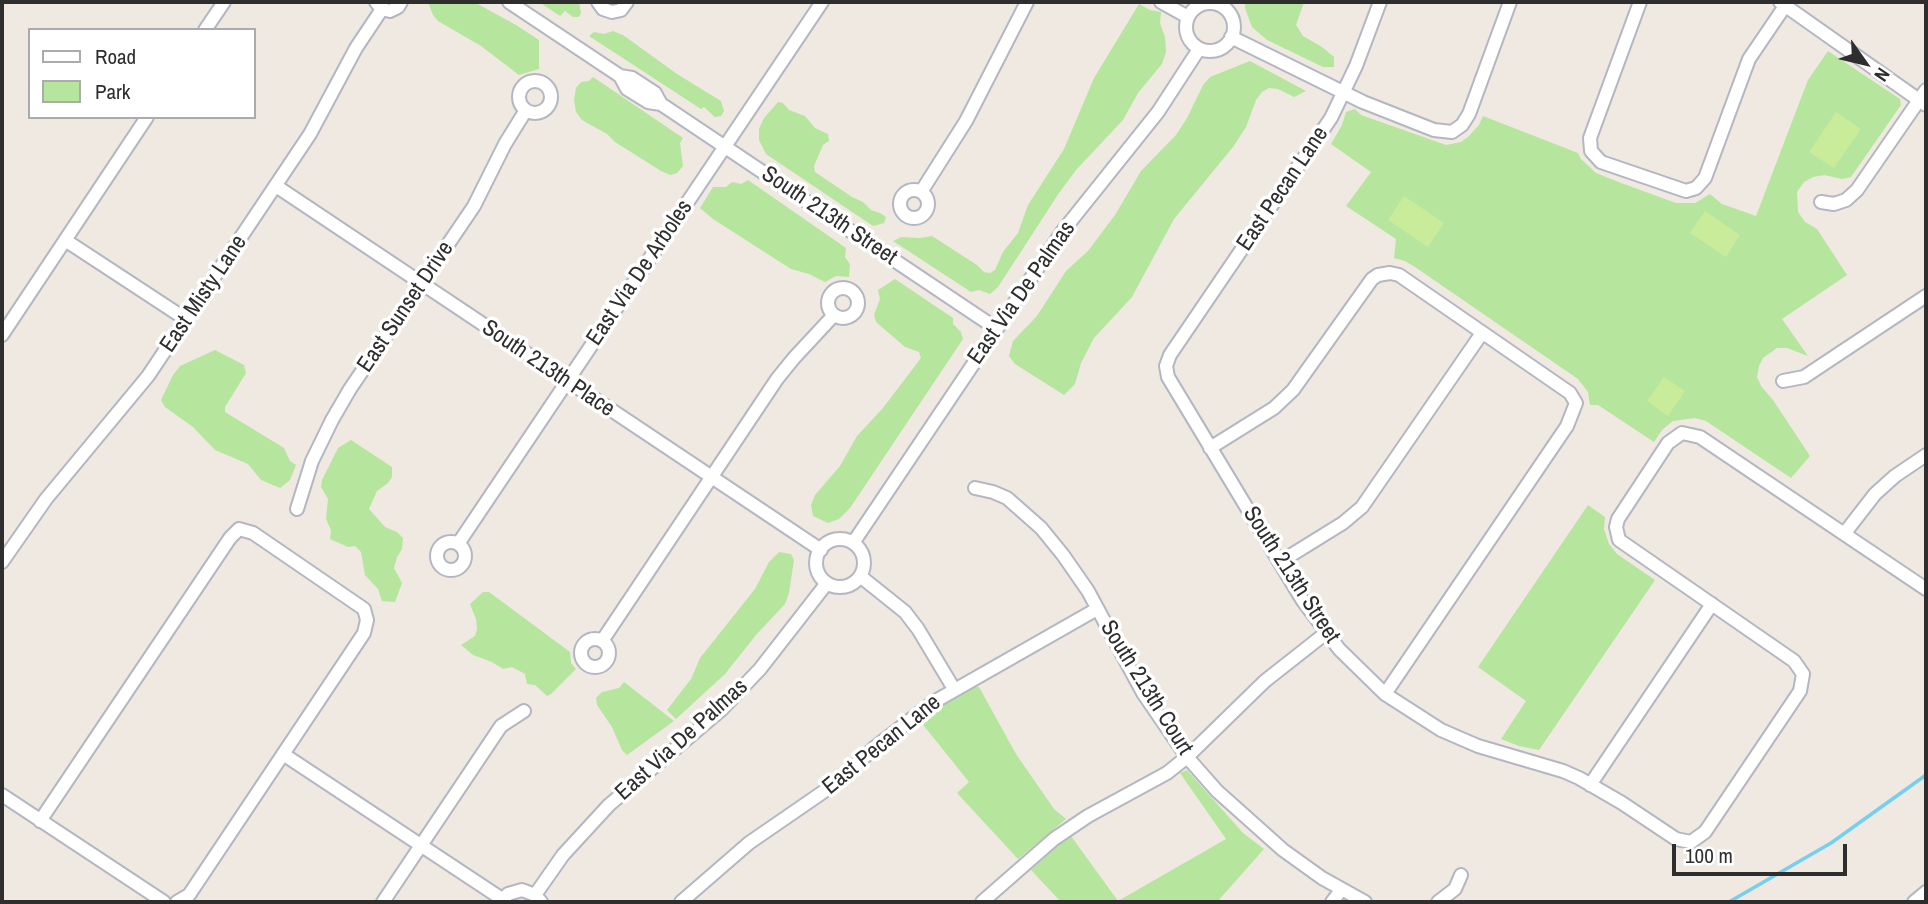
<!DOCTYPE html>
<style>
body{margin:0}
#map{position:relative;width:1928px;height:904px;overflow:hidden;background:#efe9e1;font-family:"Archivo Narrow",sans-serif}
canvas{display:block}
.frame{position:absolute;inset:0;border:4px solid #2e2e2e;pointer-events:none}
.legend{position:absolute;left:28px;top:28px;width:228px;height:91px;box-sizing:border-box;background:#fff;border:2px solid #ababab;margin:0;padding:9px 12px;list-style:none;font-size:21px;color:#2e2e2e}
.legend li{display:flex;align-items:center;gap:14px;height:35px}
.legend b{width:35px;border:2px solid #ababab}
.north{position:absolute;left:1830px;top:28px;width:70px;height:70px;-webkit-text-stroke:5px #fff;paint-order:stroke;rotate:124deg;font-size:19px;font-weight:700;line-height:28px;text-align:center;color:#2e2e2e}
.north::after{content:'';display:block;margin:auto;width:24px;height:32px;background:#2e2e2e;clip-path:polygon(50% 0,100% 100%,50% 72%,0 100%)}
.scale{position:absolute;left:1672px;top:844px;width:175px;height:32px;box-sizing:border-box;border:4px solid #2e2e2e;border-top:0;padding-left:9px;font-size:21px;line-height:24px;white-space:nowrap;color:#2e2e2e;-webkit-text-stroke:5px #fff;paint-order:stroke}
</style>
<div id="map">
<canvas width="1928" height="904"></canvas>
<div class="frame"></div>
<ul class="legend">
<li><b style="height:9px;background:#fff"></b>Road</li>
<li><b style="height:19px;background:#b6e59e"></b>Park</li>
</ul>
<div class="north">N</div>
<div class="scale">100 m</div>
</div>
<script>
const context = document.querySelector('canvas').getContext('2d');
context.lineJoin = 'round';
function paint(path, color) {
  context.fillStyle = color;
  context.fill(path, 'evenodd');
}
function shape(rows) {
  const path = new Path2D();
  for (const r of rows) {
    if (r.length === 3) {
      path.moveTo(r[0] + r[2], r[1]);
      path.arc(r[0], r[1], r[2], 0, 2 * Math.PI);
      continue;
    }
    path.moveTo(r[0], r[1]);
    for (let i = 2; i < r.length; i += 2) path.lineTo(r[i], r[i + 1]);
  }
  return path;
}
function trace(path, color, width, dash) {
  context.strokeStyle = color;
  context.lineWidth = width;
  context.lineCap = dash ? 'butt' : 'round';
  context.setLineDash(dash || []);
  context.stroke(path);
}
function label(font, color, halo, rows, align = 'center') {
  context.font = font + ' "Archivo Narrow",sans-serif';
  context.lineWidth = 7;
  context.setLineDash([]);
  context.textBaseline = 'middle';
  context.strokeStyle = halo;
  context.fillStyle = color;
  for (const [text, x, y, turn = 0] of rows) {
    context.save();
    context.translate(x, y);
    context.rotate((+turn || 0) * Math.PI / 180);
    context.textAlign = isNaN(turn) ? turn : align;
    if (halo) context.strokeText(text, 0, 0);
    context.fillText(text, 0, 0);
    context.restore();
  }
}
const green = shape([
 [428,2,474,2,516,25,539,40,539,69,519,75,481,46,438,21,433,15],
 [539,2,579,2,581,13,579,17,573,17,565,11,560,16],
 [1245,2,1304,2,1296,25,1303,36,1322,47,1334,57,1334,67,1323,67,1267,40,1252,27,1245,8],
 [1139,4,1150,10,1161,12,1160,23,1165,37,1166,52,1162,64,1138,93,1123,120,1076,170,1059,193,998,287,990,294,979,290,971,292,893,241,901,237,920,238,932,236,977,265,984,272,990,273,995,270,1003,252,1018,233,1028,205,1064,149,1094,78],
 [613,31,623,35,677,74,721,101,724,111,721,116,715,117,704,107,701,109,589,36,594,32,604,34],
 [1828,51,1900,99,1901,105,1851,177,1842,179,1824,175,1813,177,1804,182,1797,192,1798,212,1805,222,1817,229,1847,275,1782,319,1808,356,1787,348,1777,348,1763,358,1759,366,1757,377,1761,386,1773,400,1810,456,1791,478,1706,421,1695,418,1673,421,1662,430,1654,442,1598,405,1590,405,1588,392,1578,379,1415,267,1405,261,1394,258,1396,239,1346,206,1371,172,1331,144,1342,125,1346,112,1355,109,1361,115,1446,145,1461,142,1468,137,1479,125,1483,116,1578,153,1581,159,1596,173,1621,183,1676,203,1695,203,1710,194,1722,204,1756,216,1808,80],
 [1250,61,1306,91,1294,97,1278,89,1269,88,1262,92,1256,100,1246,127,1233,147,1174,219,1132,297,1094,338,1081,363,1075,384,1064,395,1015,364,1009,356,1013,341,1037,316,1066,271,1088,251,1115,215,1141,171,1176,135,1187,118,1203,85,1210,77],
 [593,77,683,138,680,143,683,166,677,173,670,175,661,171,615,142,607,134,582,120,576,112,574,100,576,88,581,82,589,81],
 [778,102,783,103,789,110,805,116,815,128,828,134,829,141,823,145,814,166,815,172,852,197,863,202,871,210,880,213,886,217,884,223,873,226,766,154,759,140,759,129,764,118],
 [748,180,846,248,845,257,850,264,849,277,836,276,825,282,809,274,791,269,713,219,700,208,713,187,726,187,732,182,741,184],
 [895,279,953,318,953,324,961,332,963,339,850,508,839,519,828,523,813,516,811,505,815,495,840,466,857,436,883,408,921,358,919,352,905,347,876,322,874,315,880,299,878,290],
 [215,350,244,365,246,373,225,407,225,412,284,448,290,461,296,465,290,480,280,488,261,480,248,464,215,450,193,427,165,407,161,400,173,375,180,366],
 [351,440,392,467,392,477,388,483,377,491,369,509,385,527,397,532,403,538,402,549,397,557,394,568,402,583,395,602,382,601,378,589,365,575,361,552,355,546,348,547,330,539,331,530,326,519,328,499,321,487,322,480,338,448],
 [1588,505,1605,517,1604,529,1609,544,1617,554,1655,580,1539,750,1519,746,1501,739,1526,701,1478,667],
 [779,552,791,554,794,560,789,593,785,604,756,635,725,674,676,719,667,710,691,679,700,658,755,589,769,562],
 [483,592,489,592,570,652,571,663,576,669,551,694,547,696,535,685,527,684,525,674,512,667,503,669,492,662,473,655,461,645,475,636,477,629,476,619,470,604],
 [624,682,674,721,627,755,622,750,612,727,597,705,596,698,602,692,619,688],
 [972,687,979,687,1016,754,1054,809,1066,819,1018,859,957,793,969,782,920,721,938,706],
 [1187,770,1243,833,1264,849,1217,902,1061,902,1031,870,1062,842,1071,836,1118,901,1226,839,1180,773]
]);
const pitch = shape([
 [1836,112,1861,129,1834,168,1809,152],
 [1404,196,1444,223,1428,247,1388,220],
 [1705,211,1740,235,1726,257,1690,233],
 [1664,377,1685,391,1668,416,1647,401]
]);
const stream = shape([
 [1729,902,1831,843,1926,775]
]);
const minor = shape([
 [376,2,382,9,390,11,398,7,401,2],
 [509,2,620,76,632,78,655,93,661,104],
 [598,2,603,9,612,12,621,10,627,2],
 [1161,2,1188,17],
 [1380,2,1356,66,1331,118,1170,355,1166,366,1168,377,1303,601,1339,649,1385,694,1441,730,1478,746,1563,771,1579,778,1622,803,1676,839,1691,842,1705,832,1800,691,1803,674,1794,661,1619,540,1616,527,1618,519,1668,443,1682,433,1700,437,1926,589],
 [1640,2,1590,138,1591,151,1601,162,1686,191,1696,188,1705,178,1749,59,1785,6],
 [1780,2,1926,105],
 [1210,27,24],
 [205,30,224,2],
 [1231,37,1363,102,1434,130,1452,132,1462,125,1469,114,1510,2],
 [620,76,627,89,648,102,661,104,997,329],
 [535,97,16],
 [276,186,821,550],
 [914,204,14],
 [921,192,966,121,1027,2],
 [1821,202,1834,204,1846,200,1857,190,1926,90],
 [65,240,187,320],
 [843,303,15],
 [2,335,147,117],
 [1783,381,1804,377,1926,296],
 [1210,448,1274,408,1293,390,1372,279,1378,275,1390,273,1399,275,1570,393,1576,403,1567,426,1385,694],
 [975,488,993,492,1007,498,1041,528,1063,555,1088,591,1143,693,1187,757,1217,791,1283,850,1322,878,1365,902],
 [297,509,312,461,332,420,350,389,474,206,505,144,526,110],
 [1844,534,1875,494,1895,476,1926,455],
 [840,563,24],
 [451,556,14],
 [853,543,1062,232,1158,112,1199,49],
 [458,544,822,2],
 [2,562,46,499,148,376,310,134,356,48,382,9],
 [1280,562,1343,523,1362,507,1482,333],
 [860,576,905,612,918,629,954,689],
 [595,653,14],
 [602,641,777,379,794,358,834,315],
 [283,754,502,899],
 [1590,785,1712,604],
 [2,795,164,902],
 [40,821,230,538,239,529,253,533,364,609,367,620,364,633,189,895,177,902],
 [535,895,563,855,609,805,721,710,760,669,827,583],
 [383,902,501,726,524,711],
 [501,902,508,894,522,890,535,895,541,902],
 [681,902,749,843,839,781,874,748,932,703,1097,609],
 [982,902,1054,839,1088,816,1167,773,1187,757,1265,681,1326,633],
 [1332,902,1341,890],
 [1438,902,1455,889,1461,875],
 [1914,902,1926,892]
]);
const streetNames = [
 ["East Pecan Lane",1283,189,-56],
 ["South 213th Street",829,216,34],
 ["East Via De Arboles",640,273,-56],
 ["East Via De Palmas",1022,293,-55],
 ["East Misty Lane",204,294,-56],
 ["East Sunset Drive",406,307,-56],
 ["South 213th Place",548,369,34],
 ["South 213th Street",1291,575,57],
 ["South 213th Court",1146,688,58],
 ["East Via De Palmas",682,740,-42],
 ["East Pecan Lane",882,745,-39]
];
paint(green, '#b6e59e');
paint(pitch, '#c9ec9a');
trace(stream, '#75cff0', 3.5);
trace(minor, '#b4b7c1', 16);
trace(minor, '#fff', 12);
label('23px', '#2e2e2e', '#fff', streetNames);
</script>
